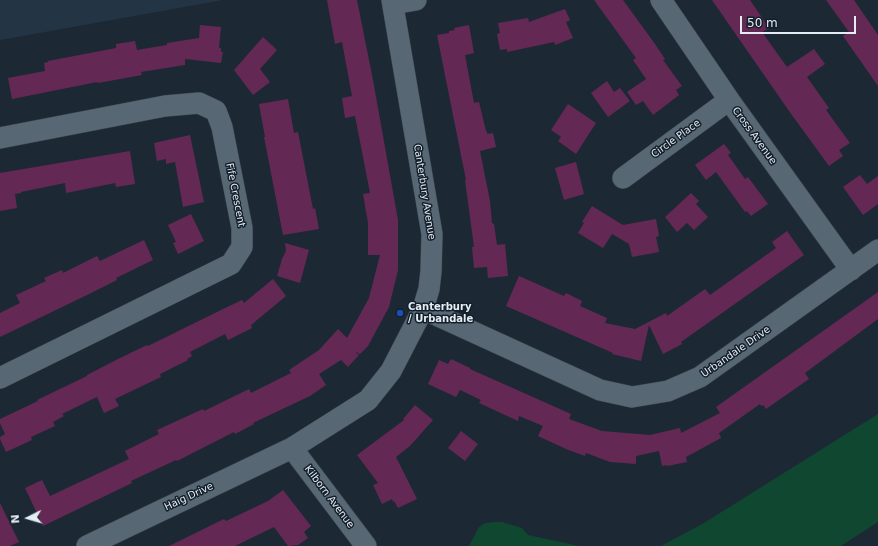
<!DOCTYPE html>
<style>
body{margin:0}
#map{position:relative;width:878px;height:546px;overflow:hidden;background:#1c2934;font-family:"DejaVu Sans",sans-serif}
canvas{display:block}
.north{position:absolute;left:8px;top:498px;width:40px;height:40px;-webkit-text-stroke:3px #131f2a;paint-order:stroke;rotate:265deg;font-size:11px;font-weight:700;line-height:16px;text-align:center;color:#e4ecf4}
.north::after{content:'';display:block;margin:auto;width:14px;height:18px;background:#e4ecf4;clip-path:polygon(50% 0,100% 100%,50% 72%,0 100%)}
.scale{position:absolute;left:740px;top:16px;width:116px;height:18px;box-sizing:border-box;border:2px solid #e4ecf4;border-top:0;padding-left:5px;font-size:12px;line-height:14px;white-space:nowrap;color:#e4ecf4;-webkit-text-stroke:3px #131f2a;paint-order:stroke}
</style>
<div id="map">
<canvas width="878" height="546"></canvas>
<div class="north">N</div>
<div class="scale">50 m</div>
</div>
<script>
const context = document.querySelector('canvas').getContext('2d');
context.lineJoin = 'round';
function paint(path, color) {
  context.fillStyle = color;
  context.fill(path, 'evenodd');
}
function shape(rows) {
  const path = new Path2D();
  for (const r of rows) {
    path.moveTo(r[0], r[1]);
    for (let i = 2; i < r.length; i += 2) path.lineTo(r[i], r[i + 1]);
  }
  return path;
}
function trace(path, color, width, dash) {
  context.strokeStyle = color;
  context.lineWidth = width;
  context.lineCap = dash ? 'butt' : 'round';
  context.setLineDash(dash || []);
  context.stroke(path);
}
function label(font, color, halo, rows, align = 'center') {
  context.font = font + ' "DejaVu Sans",sans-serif';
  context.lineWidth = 3;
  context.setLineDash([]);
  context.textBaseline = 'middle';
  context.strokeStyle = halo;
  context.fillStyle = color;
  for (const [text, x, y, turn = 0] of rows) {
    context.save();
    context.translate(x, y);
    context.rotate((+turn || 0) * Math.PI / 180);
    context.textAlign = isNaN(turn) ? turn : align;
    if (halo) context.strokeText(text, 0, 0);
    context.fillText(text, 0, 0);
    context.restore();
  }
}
const built = shape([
 [0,0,223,0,0,40]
]);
const green = shape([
 [878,414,878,522,841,546,661,546,704,523],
 [494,522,502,522,522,528,528,535,579,546,469,546,479,527,485,523]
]);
const building = shape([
 [327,0,357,0,373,80,398,220,398,270,389,307,368,346,360,354,354,351,359,355,348,367,341,360,319,374,326,385,310,396,253,423,254,424,235,434,234,432,177,461,176,460,131,481,132,483,43,526,25,488,42,480,50,496,129,459,125,451,159,434,157,430,203,409,204,411,249,389,251,393,291,373,289,370,319,350,338,329,347,338,369,298,380,255,368,255,368,223,363,194,370,193,355,116,345,118,342,98,352,96,342,42,335,44],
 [594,0,623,0,655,44,665,59,663,60,682,86,676,90,679,95,653,115,643,101,636,105,627,92,646,79,633,60,636,58],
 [712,0,750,0,769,28,762,32,787,67,814,49,825,64,807,77,829,108,826,110,850,143,839,150,843,156,829,166,789,111],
 [826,0,854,0,878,35,878,86,843,36,849,32],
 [565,9,570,20,566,22,573,38,555,45,554,42,507,52,507,49,500,50,497,34,500,33,498,23,528,18,529,22],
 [200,25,221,27,219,48,221,48,221,52,223,52,221,63,185,59,185,65,141,72,142,75,98,83,97,82,12,99,8,78,45,71,44,63,48,62,48,61,116,48,116,44,135,41,137,50,167,45,167,43,199,38],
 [469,25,474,53,465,55,474,103,479,102,486,131,487,131,487,134,493,133,496,147,480,151,490,201,492,223,494,224,497,245,505,244,508,276,488,278,487,267,474,268,472,247,474,247,465,180,466,180,437,35,449,33,449,31,455,30,454,28],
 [263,37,277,50,260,69,270,82,253,95,234,70],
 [607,81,614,92,620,88,630,101,608,117,591,93],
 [288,99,294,133,298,132,313,209,315,208,319,229,283,235,264,137,265,137,259,104],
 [568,104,596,123,576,154,558,141,561,137,560,136,551,130],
 [190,135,204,202,183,207,175,162,166,164,166,159,157,161,154,143],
 [724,144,731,153,728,155,745,179,748,177,768,204,751,216,747,211,745,212,716,172,706,180,695,165],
 [130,151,135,184,116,187,115,183,66,193,65,183,21,192,21,193,15,194,17,208,0,211,0,173],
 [576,162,584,194,564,200,555,168],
 [860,175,867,184,878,176,878,204,863,215,843,187],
 [691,193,699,201,696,204,708,217,694,230,687,223,677,232,665,217],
 [592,206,623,225,656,219,659,236,656,237,659,252,632,257,629,244,612,234,603,248,578,233,584,223,582,222],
 [191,214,204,241,178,254,173,243,176,242,168,225],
 [787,231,804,255,681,342,682,344,663,354,649,325,641,361,612,354,613,353,506,306,519,276,564,296,566,293,582,301,580,306,607,318,605,323,635,329,666,313,667,316,705,289,710,295,776,248,772,242],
 [144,240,153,260,116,278,117,280,87,295,0,337,0,313,20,303,16,295,46,281,44,278,62,270,63,273,97,256,100,261],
 [285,243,309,250,300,283,277,276,282,259,286,251],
 [273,279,286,296,251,325,252,328,228,340,225,334,190,352,192,356,187,359,188,360,160,374,161,377,115,399,119,406,104,413,97,397,62,414,64,416,53,422,55,426,31,437,32,440,6,452,0,439,0,437,5,434,0,423,0,419,38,401,37,400,87,376,87,375,118,359,147,345,148,346,223,309,242,300,244,303],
 [878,292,878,319,805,373,809,379,766,409,763,405,761,406,760,404,719,433,721,438,686,457,687,462,667,466,667,465,662,466,659,451,636,456,636,464,610,462,586,453,585,456,566,449,538,436,543,426,519,416,518,421,479,403,481,400,460,390,456,397,428,384,439,360,448,364,451,359,470,368,470,369,571,414,569,419,602,431,650,435,680,428,681,433,720,413,716,407],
 [415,405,433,420,410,446,396,457,417,499,398,508,394,501,393,502,392,499,382,504,373,485,378,483,357,455,404,420,403,419],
 [461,431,478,444,465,461,448,448],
 [283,490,311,526,304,532,308,538,298,545,288,546,274,527,235,546,169,546,224,519,226,521,268,501],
 [0,503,19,542,10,546,0,546]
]);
const minor = shape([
 [661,0,729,100,851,270],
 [393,4,416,0],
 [0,138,165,106,199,103,216,111,222,127,242,228,242,247,231,264,0,378],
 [623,178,729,100],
 [423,309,600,390,632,397,668,391,700,377,878,250],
 [292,448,366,546],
 [87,546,292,448,368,400,391,371,423,309,429,289,431,271,432,234,392,0]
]);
const markers = [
 [400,313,4,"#1a4fb4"]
];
const streetNames = [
 ["Cross Avenue",754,136,54],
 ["Circle Place",676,139,-36],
 ["Canterbury Avenue",424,192,81],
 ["Fife Crescent",235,195,79],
 ["Urbandale Drive",736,352,-35],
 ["Haig Drive",189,497,-25],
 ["Kilborn Avenue",329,497,53]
];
const poiNames = [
 ["Canterbury",408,307],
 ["/ Urbandale",408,319]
];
paint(built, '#233545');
paint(green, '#0f4730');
paint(building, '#642855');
trace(minor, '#3b464f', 22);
trace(minor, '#586774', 21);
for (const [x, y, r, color] of markers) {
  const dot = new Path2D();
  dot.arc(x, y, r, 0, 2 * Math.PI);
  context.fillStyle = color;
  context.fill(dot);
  trace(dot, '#131f2a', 1.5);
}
label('10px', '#e4ecf4', '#131f2a', streetNames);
label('bold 10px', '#e4ecf4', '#131f2a', poiNames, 'left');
</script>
